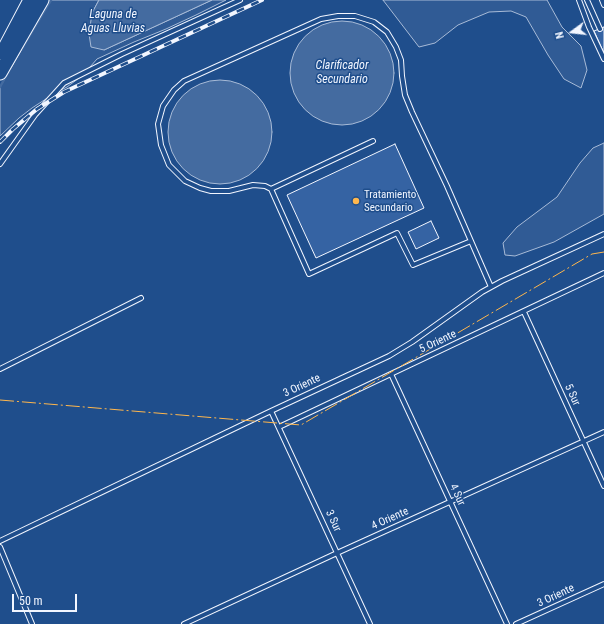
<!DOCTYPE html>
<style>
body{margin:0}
#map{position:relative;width:604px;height:624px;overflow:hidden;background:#1f4e8c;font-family:"Roboto Condensed",sans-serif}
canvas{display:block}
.north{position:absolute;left:552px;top:12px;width:40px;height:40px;-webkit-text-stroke:3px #1f4e8c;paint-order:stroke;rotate:255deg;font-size:11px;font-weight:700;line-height:16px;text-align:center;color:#f2f6ff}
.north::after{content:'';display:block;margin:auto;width:14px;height:18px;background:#f2f6ff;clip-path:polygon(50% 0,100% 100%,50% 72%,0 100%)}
.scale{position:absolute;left:12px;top:594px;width:65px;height:18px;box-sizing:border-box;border:2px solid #f2f6ff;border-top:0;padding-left:5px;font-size:12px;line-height:14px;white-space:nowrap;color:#f2f6ff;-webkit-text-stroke:3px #1f4e8c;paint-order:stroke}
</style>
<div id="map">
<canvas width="604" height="624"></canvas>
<div class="north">N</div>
<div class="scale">50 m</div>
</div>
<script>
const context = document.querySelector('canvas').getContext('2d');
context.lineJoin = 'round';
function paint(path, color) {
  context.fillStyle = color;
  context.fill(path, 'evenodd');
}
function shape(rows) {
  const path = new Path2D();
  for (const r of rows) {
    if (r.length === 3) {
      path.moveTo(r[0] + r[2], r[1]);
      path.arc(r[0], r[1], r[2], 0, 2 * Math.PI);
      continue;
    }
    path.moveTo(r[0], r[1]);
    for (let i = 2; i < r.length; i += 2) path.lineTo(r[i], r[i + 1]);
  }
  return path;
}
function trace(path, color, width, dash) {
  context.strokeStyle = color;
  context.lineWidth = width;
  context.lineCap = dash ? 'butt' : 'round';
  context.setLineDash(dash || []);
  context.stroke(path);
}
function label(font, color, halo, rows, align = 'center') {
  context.font = font + ' "Roboto Condensed",sans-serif';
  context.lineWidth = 3;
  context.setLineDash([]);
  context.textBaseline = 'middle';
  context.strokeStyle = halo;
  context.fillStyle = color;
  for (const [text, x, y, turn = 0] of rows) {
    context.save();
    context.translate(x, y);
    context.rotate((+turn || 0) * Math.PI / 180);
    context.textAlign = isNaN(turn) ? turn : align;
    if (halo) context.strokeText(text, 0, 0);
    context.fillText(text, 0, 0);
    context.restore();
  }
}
const built = shape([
 [50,0,99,0,92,13,104,50,212,0,226,0,196,15,166,29,134,42,97,59,83,75,67,87,55,93,32,108,19,118,0,136,0,87,50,0],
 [383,0,547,0,562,27,581,46,587,70,581,88,564,79,548,55,526,17,511,11,489,12,458,25,435,43,419,47,383,0],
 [604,143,604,214,554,242,515,256,505,255,503,243,517,227,557,197,580,163,593,148,604,143]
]);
const water = shape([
 [99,0,212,0,104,50,91,47,89,34,92,13,99,0],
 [342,73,52],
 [220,132,52]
]);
const stream = shape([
 [22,48,51,0],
 [0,87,12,65]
]);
const building = shape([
 [604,27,604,53,594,31,604,27],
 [395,144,424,208,316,258,287,195,395,144],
 [431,221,439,238,416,249,408,232,431,221]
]);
const service = shape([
 [579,0,589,27,604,59],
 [587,0,600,29],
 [602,0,604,5],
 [373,141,271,189,309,274,397,233,413,265,471,241],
 [0,164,35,115,64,83,122,54,240,0],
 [271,189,265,186,253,185,229,191,211,191,200,188,185,181,169,165,161,145,158,124,163,106,174,90,184,81,321,19,338,16,355,16,374,22,387,32,396,47,401,60,402,76,405,95,412,112,447,186,491,287],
 [524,312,604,486],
 [0,369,141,298],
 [391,374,507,624],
 [271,411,370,624],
 [279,427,604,273],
 [0,541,271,411,389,356,412,342,482,292,502,281,604,234],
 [0,547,32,624],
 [184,624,337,553,604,432],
 [516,624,604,584]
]);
const trunk = shape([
 [2,53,30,0],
 [0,73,42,0]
]);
const rail = shape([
 [0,142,13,129,37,109,64,92,262,0]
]);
const power = shape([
 [0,400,301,425,592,254,604,252]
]);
const markers = [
 [356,201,4,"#ffb74d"]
];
const poiNames = [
 ["Tratamiento",364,195],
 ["Secundario",364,208]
];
const streetNames = [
 ["5 Oriente",438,342,-25],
 ["3 Oriente",302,386,-25],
 ["5 Sur",572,395,65],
 ["4 Sur",457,495,65],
 ["4 Oriente",390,519,-24],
 ["3 Sur",333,521,65],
 ["3 Oriente",556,596,-25]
];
const waterNames = [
 ["Laguna de",113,15],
 ["Aguas Lluvias",113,29],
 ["Clarificador",342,66],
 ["Secundario",342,80]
];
paint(built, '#305b95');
trace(built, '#a8bbd7', 1);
paint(water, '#446ba0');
trace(water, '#a8bbd7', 1);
trace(stream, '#446ba0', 2.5);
paint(building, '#3563a3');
trace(building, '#f2f6ff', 1);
trace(service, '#f2f6ff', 6);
trace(trunk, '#f2f6ff', 15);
trace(service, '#1f4e8c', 4);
trace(trunk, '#1f4e8c', 13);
trace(rail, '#f2f6ff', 4);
trace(rail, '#1f4e8c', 2.5, [8]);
trace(power, '#ffb74d', 1, [14, 3, 2, 3]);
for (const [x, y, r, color] of markers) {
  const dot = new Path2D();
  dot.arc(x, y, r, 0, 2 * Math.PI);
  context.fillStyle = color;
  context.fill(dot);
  trace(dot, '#1f4e8c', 1.5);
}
label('11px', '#f2f6ff', '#1f4e8c', poiNames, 'left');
label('11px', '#f2f6ff', '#1f4e8c', streetNames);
label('italic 12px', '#f2f6ff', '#1f4e8c', waterNames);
</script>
